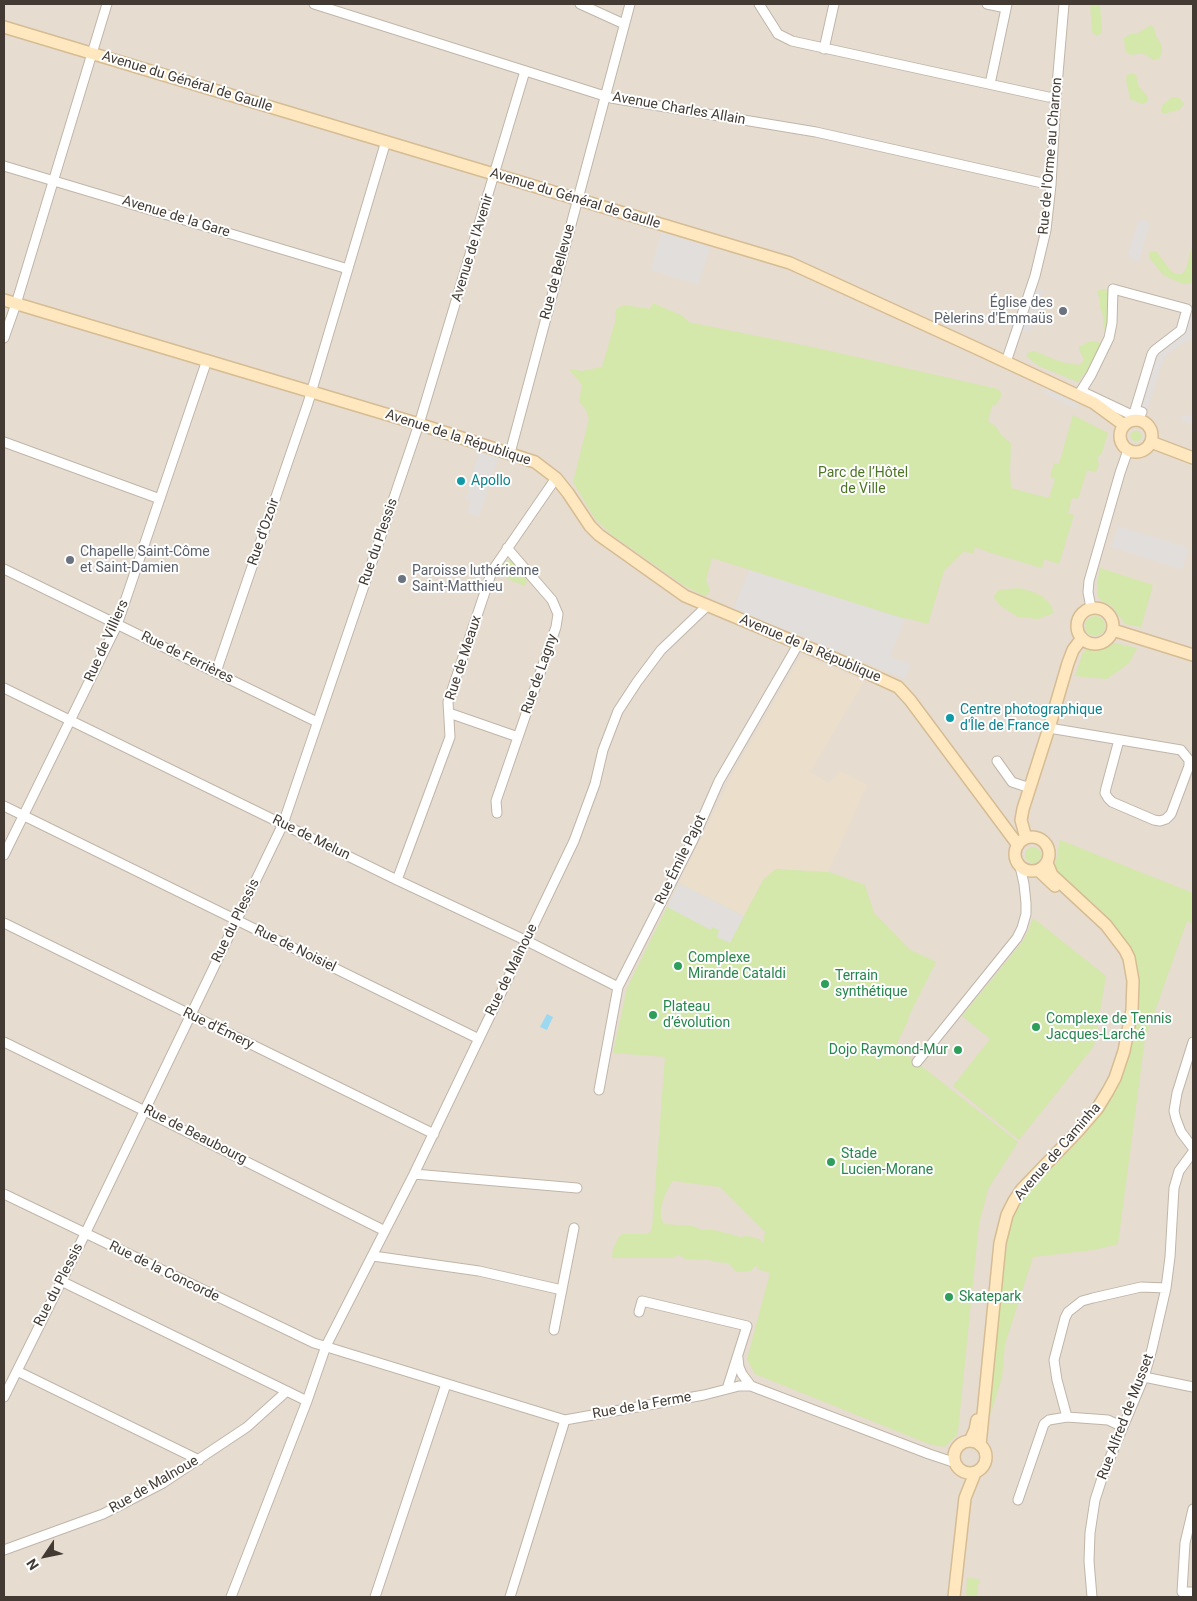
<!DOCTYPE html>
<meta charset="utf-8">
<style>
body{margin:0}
#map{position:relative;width:1197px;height:1601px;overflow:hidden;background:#f2ebe2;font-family:Roboto,sans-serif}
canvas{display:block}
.frame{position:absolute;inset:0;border:5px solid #433b33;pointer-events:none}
.north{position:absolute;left:20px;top:1531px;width:50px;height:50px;-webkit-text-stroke:4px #fff;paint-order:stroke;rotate:236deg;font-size:14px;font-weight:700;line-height:20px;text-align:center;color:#433b33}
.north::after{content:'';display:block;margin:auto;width:18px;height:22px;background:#433b33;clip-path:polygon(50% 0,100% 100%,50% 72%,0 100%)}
</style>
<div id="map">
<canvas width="1197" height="1601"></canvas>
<div class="frame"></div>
<div class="north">N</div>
</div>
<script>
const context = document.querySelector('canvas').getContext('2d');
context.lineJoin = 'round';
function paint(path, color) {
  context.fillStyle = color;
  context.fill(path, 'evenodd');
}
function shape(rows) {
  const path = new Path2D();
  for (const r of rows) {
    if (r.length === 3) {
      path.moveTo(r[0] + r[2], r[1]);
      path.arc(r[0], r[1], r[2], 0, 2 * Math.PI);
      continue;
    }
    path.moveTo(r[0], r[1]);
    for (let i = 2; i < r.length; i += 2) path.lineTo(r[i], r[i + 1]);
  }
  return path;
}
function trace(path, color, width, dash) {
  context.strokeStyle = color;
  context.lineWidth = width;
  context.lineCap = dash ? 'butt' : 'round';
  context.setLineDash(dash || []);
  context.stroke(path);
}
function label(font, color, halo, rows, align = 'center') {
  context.font = font + ' Roboto,sans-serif';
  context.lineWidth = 4;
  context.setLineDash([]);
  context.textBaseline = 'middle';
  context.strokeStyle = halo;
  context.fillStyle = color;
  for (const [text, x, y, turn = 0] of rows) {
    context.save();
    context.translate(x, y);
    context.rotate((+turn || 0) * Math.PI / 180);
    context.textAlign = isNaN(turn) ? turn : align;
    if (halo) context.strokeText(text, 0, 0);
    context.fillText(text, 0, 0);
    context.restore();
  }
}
const residential = shape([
 [4,4,1193,4,1193,1597,4,1597]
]);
const education = shape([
 [802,657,805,657,864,681,810,772,829,783,837,774,841,771,867,785,828,872,776,869,763,880,744,916,679,883,733,774,799,659]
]);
const green = shape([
 [1090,4,1100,4,1102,32,1097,36,1092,32],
 [1151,25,1154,28,1156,36,1162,46,1162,52,1159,59,1153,60,1148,56,1141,53,1132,55,1127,53,1125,49,1124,38,1130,34,1138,33],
 [1132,73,1136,75,1139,87,1148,97,1147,102,1142,104,1130,99,1126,79,1127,75],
 [1172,97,1179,98,1184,104,1179,110,1163,114,1161,111,1162,106],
 [1193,242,1193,280,1190,284,1183,284,1163,275,1149,257,1149,252,1156,251,1170,270,1175,274,1182,274,1186,269],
 [1105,289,1110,290,1109,331,1105,330,1103,327,1103,316,1100,307,1100,299,1097,293,1099,290],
 [653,303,683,316,688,322,817,348,998,389,1001,392,1001,396,996,405,992,406,988,421,996,427,1002,436,1011,443,1010,472,1011,488,1033,494,1049,498,1055,479,1050,477,1054,463,1059,464,1073,415,1108,433,1102,453,1097,458,1099,464,1096,472,1087,470,1078,499,1072,498,1068,513,1074,515,1059,564,1044,559,1042,568,991,553,975,547,973,554,964,551,944,571,928,624,906,618,905,619,712,558,706,580,710,590,707,595,704,596,685,586,612,535,595,519,573,482,589,419,586,410,579,401,582,385,569,369,582,371,602,367,615,322,616,309,624,305,650,309],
 [1096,341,1100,343,1100,349,1094,367,1084,374,1078,382,1039,366,1027,357,1027,353,1034,351,1061,362,1079,365,1083,361,1084,359,1079,350,1079,347,1088,342],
 [1136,436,5.5],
 [508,560,513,562,527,580,525,586,507,579,509,572,501,569,506,561],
 [1100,568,1153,585,1141,627,1125,624,1112,606,1102,601,1098,597,1097,584],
 [1019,588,1033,592,1042,596,1050,604,1054,613,1038,619,1018,617,1002,607,994,598,995,594,999,590],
 [1095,626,10],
 [1115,643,1137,648,1129,663,1107,679,1075,676,1083,652,1086,650,1103,650],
 [1060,840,1193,893,1193,924,1187,921,1145,1039,1118,1244,1093,1250,1033,1257,1005,1344,1002,1377,990,1416,992,1386,997,1325,1008,1238,1012,1218,1020,1203,1027,1193,1087,1132,1111,1100,1121,1080,1127,1064,1136,1027,1140,1004,1139,974,1135,958,1127,942,1106,915,1060,873,1058,874,1057,872,1055,867],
 [1033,855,8],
 [776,869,829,872,865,885,874,913,909,949,936,962,910,1014,909,1015,908,1021,898,1041,897,1047,1018,1142,988,1189,979,1224,958,1431,957,1435,944,1447,929,1444,755,1374,747,1359,770,1273,757,1269,758,1264,750,1271,738,1272,734,1270,729,1263,715,1262,710,1260,686,1259,678,1255,672,1258,612,1258,613,1249,619,1237,622,1234,647,1234,651,1231,652,1228,665,1057,613,1053,627,988,679,883,744,916,763,880],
 [672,1181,720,1187,765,1232,763,1243,759,1239,748,1236,741,1237,714,1230,702,1230,693,1226,664,1224,661,1218,661,1208,664,1197],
 [1033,918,1106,976,1094,1046,1019,1140,953,1086,990,1039,962,1016,1023,941,1029,929],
 [967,1578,980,1579,980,1584,978,1584,977,1597,966,1597]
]);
const parking = shape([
 [1139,219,1150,222,1139,262,1130,259,1128,252],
 [661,232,710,247,698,285,651,270],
 [1044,289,1031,331,1016,333,1030,291],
 [1186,315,1193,317,1193,347,1191,339,1180,345,1168,354,1163,360,1146,413,1135,410,1152,354,1181,330],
 [1046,387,1079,403,1076,409,1043,393],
 [1184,414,1193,417,1193,425,1179,420],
 [479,452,498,458,479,517,467,512,471,500,465,498,466,494,468,495,469,492,467,491],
 [1118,526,1189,548,1182,570,1111,547],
 [749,570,905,619,890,657,911,664,905,679,733,609],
 [679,883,744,916,730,943,717,937,719,930,712,927,711,930,667,907]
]);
const water = shape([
 [547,1014,553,1017,547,1030,540,1027]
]);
const street = shape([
 [314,4,611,98,816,132,1051,185],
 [580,4,624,24],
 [759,4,778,34,792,41,1048,97,1056,97],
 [987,4,1006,8],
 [824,49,834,4],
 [990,84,1007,4],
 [4,166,348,269],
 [1113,289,1187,309,1181,330,1155,350,1152,354,1135,410,1142,412,1139,417,1136,417,1081,391,1091,375,1109,338,1112,323,1113,289],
 [4,338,16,304,107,4],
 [1006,362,1035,276,1046,230,1051,185,1056,97,1064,4],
 [4,442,160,499],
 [510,453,630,4],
 [4,569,317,722],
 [1091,608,1088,592,1089,581,1120,473,1128,450],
 [216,672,308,403,386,141],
 [4,688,397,880,527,941,618,987],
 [449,713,518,737],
 [1049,728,1181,750,1189,760,1189,766,1171,814,1166,819,1160,821,1154,820,1112,802,1108,798,1105,793,1106,788,1119,740],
 [997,761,1012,782,1030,788],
 [4,806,479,1039],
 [497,813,496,801,556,627,558,614,552,600,507,548],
 [4,855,117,625,207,360],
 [397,880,450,737,448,702,492,571,556,478],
 [4,923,434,1134],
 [4,1042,151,1114,385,1231],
 [1193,1042,1177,1093,1174,1111,1176,1119,1181,1132,1193,1148],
 [917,1062,1017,938,1022,928,1026,914,1026,903,1024,884,1020,866],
 [599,1090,618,987,693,840,719,781,799,643],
 [414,1174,577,1188],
 [4,1194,314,1343,565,1420,704,1395,739,1386,751,1386,929,1454,953,1462],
 [373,1256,479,1271,562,1290],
 [61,1281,307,1401],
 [639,1312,642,1301,747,1326,727,1389],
 [554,1330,574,1228],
 [738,1358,739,1367,742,1374,751,1386],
 [17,1371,199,1460],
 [1144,1377,1193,1387],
 [4,1397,85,1234,283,824,419,424,525,71],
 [1067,1417,1057,1380,1054,1360,1065,1318,1068,1312,1082,1301,1093,1298,1141,1287,1166,1288],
 [1018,1500,1044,1424,1049,1420,1067,1417,1108,1420,1123,1427],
 [1193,1509,1185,1543,1182,1592,1193,1592],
 [4,1550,103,1514,163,1483,247,1427,287,1391],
 [231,1597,307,1401,326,1346,414,1174,574,841,595,784,603,750,618,711,637,682,661,650,707,606],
 [375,1597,446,1384],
 [510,1597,565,1420],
 [1092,1597,1089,1561,1090,1533,1095,1500,1104,1472,1144,1377,1152,1349,1166,1288,1170,1257,1174,1188,1179,1171,1193,1152]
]);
const secondary = shape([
 [4,27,790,263,976,348,1094,403,1124,425],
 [4,300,419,424,535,462,556,478,568,493,590,526,599,535,685,596,845,663,898,687,910,700,1018,845],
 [1136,436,16],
 [1151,442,1193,458],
 [1095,626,18],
 [1113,630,1193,655],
 [1032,854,17],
 [1026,838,1021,820,1023,809,1049,728,1068,663,1073,650,1082,638],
 [1038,870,1055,886],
 [970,1457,16],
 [970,1441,975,1430,977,1420],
 [980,1445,1000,1243,1007,1215,1014,1201,1022,1189,1078,1131,1097,1109,1108,1091,1115,1078,1124,1051,1132,1010,1133,981,1129,958,1125,950,1106,925,1052,875,1047,863],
 [954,1597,965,1498,975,1473]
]);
const markers = [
 [1063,311,5,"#6b7280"],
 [461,481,5,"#0f9aa8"],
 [70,560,5,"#6b7280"],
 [402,579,5,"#6b7280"],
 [950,718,5,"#0f9aa8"],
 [678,966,5,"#2e9e5b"],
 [825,984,5,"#2e9e5b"],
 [653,1015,5,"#2e9e5b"],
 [1036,1027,5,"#2e9e5b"],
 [958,1050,5,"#2e9e5b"],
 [831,1162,5,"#2e9e5b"],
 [949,1297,5,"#2e9e5b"]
];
const streetNames = [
 ["Avenue du Général de Gaulle",187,82,17],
 ["Avenue Charles Allain",679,109,10],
 ["Rue de l'Orme au Charron",1051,156,-85],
 ["Avenue du Général de Gaulle",575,199,17],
 ["Avenue de la Gare",176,217,17],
 ["Avenue de l'Avenir",473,248,-73],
 ["Rue de Bellevue",558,272,-75],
 ["Avenue de la République",458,438,18],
 ["Rue d'Ozoir",264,532,-71],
 ["Rue du Plessis",379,542,-71],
 ["Rue de Villiers",107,641,-66],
 ["Avenue de la République",810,649,23],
 ["Rue de Ferrières",187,658,26],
 ["Rue de Meaux",464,658,-72],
 ["Rue de Lagny",540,674,-71],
 ["Rue de Melun",311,838,26],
 ["Rue Émile Pajot",681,860,-64],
 ["Rue du Plessis",236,921,-64],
 ["Rue de Noisiel",295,949,26],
 ["Rue de Malnoue",512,970,-64],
 ["Rue d'Émery",218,1029,26],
 ["Rue de Beaubourg",195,1135,27],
 ["Avenue de Caminha",1058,1152,-49],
 ["Rue de la Concorde",164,1272,26],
 ["Rue du Plessis",59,1285,-63],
 ["Rue de la Ferme",642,1406,-10],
 ["Rue Alfred de Musset",1126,1417,-69],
 ["Rue de Malnoue",154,1485,-30]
];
const worshipNames = [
 ["Église des",1053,303,"right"],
 ["Pèlerins d'Emmaüs",1053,319,"right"],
 ["Chapelle Saint-Côme",80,552],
 ["et Saint-Damien",80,568],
 ["Paroisse luthérienne",412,571],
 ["Saint-Matthieu",412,587]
];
const parkNames = [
 ["Parc de l’Hôtel",863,473],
 ["de Ville",863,489]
];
const cultureNames = [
 ["Apollo",471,481],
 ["Centre photographique",960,710],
 ["d'Île de France",960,726]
];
const leisureNames = [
 ["Complexe",688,958],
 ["Mirande Cataldi",688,974],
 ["Terrain",835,976],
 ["synthétique",835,992],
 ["Plateau",663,1007],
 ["d’évolution",663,1023],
 ["Complexe de Tennis",1046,1019],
 ["Jacques-Larché",1046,1035],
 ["Dojo Raymond-Mur",948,1050,"right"],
 ["Stade",841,1154],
 ["Lucien-Morane",841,1170],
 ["Skatepark",959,1297]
];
paint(residential, '#e6dcd0');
paint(education, '#ebdfcc');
paint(green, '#d3e8aa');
paint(parking, '#e2dedb');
paint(water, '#9cd9f1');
trace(street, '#c0b5a8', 11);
trace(secondary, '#d6bc93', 14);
trace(street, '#fff', 9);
trace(secondary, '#ffe8bf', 11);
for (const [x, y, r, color] of markers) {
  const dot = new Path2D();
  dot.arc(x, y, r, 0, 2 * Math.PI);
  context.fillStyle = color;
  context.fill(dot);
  trace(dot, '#fff', 2);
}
label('14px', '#433b33', '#fff', streetNames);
label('14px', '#5b616d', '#fff', worshipNames, 'left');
label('14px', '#4e7526', '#fff', parkNames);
label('14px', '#0d838f', '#fff', cultureNames, 'left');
label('14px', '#27864d', '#fff', leisureNames, 'left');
</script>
